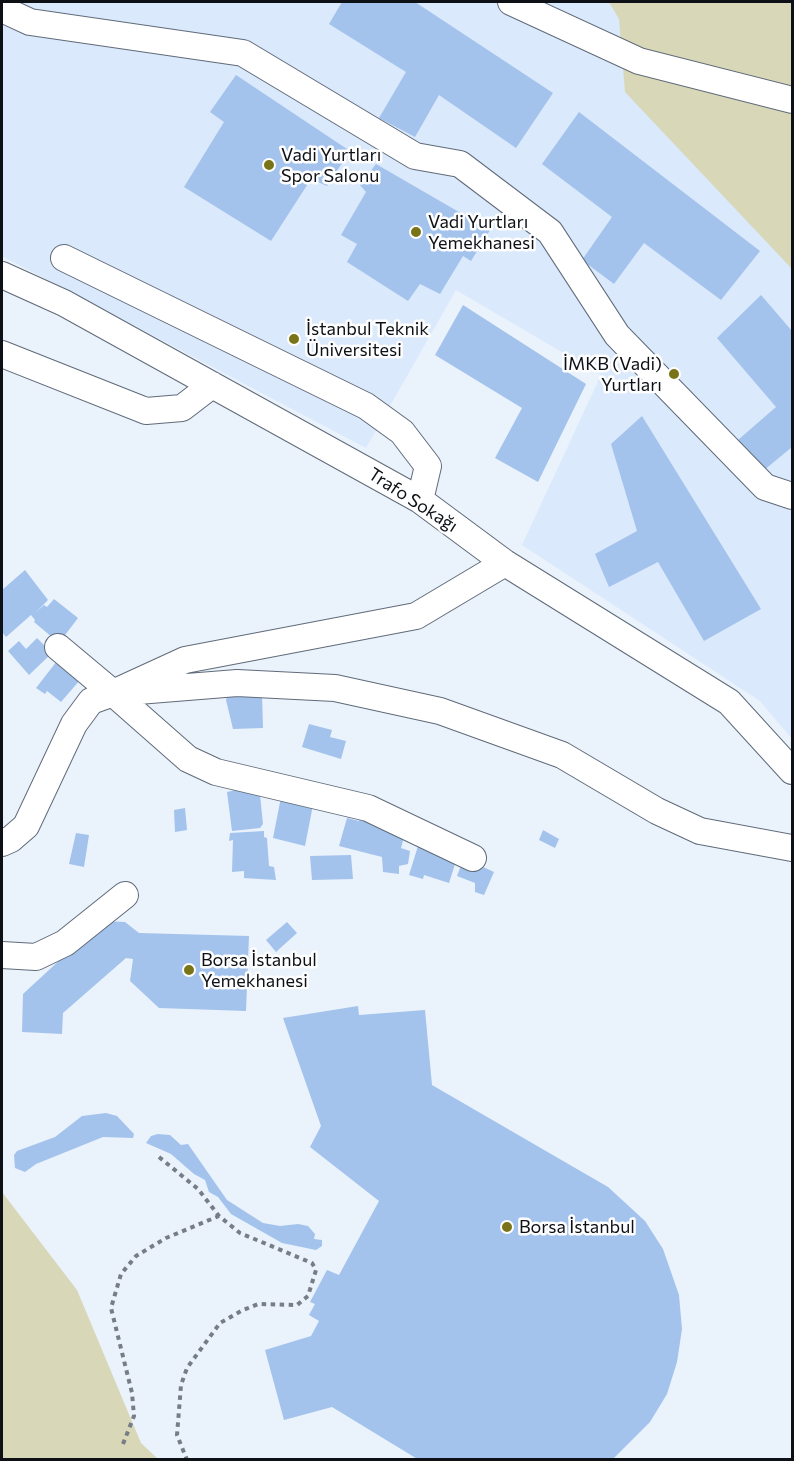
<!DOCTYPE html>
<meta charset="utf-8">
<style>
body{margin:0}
#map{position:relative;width:794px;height:1461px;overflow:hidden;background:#eaf2fc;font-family:Commissioner,sans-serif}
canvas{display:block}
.frame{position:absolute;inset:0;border:3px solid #0d1116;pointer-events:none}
</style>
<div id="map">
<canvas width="794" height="1461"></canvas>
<div class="frame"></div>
</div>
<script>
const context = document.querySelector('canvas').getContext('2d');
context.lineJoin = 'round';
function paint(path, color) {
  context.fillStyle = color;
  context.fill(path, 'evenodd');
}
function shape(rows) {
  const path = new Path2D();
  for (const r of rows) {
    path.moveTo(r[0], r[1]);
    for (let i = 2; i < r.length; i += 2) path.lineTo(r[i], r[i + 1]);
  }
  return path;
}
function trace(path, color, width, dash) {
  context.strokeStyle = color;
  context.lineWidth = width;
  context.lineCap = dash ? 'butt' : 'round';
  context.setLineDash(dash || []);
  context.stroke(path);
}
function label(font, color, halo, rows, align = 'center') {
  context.font = font + ' Commissioner,sans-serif';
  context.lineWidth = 5;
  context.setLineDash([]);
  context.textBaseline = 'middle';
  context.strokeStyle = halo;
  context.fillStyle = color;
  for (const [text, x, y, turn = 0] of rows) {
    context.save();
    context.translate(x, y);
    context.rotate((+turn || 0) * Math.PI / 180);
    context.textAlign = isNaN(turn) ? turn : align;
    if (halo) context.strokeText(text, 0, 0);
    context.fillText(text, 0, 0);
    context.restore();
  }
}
const built = shape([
 [2,2,792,2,792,739,760,701,522,545,601,375,456,290,366,448,2,256]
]);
const green = shape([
 [609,2,792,2,792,269,625,92,619,19],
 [2,1192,77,1290,141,1443,158,1459,2,1459]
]);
const building = shape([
 [342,2,415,2,553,93,516,148,439,95,415,137,379,118,406,72,329,24],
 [236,75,350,151,327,186,311,179,271,241,184,187,224,122,210,112],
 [579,112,760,251,721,300,644,243,614,284,582,260,612,217,542,164],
 [376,164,490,230,471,261,463,256,440,294,420,284,408,301,347,262,357,244,341,235,366,192,360,185],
 [761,295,792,331,792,447,763,471,738,440,776,407,717,338],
 [463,305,586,384,538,482,495,458,522,408,435,355],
 [642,416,761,609,704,641,658,562,609,587,595,554,637,531,611,444],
 [25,570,48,600,35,613,44,605,47,607,54,599,78,618,59,643,34,622,35,620,31,615,6,637,2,632,2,590],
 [37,638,52,653,29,675,8,651,19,641,26,649],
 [57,661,80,680,61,702,47,691,45,694,36,688],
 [228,693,262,694,263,728,233,729,226,700],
 [309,724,332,730,330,737,346,741,341,759,302,747],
 [243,788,260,795,263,824,260,828,232,831,227,792],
 [282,792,314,800,305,846,273,838],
 [185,808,187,830,175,832,174,810],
 [360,816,370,819,370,824,404,837,401,848,410,851,408,864,399,866,399,874,383,872,382,857,339,846,347,818,359,821],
 [543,830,559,839,555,848,539,840],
 [264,831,264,837,267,838,269,866,274,867,276,880,244,878,244,871,232,872,233,840,229,841,230,833],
 [76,833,89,835,84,867,69,864],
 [418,846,457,858,449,883,424,875,423,879,409,875],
 [351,855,353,879,312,880,310,856],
 [464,858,494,872,484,895,475,892,475,883,457,876],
 [102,921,125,922,139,933,249,936,246,1011,159,1008,130,981,133,959,126,958,63,1013,62,1034,22,1032,23,994],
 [287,922,297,933,276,952,266,940],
 [358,1006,359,1015,425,1010,432,1085,608,1187,645,1221,663,1249,679,1295,682,1329,677,1362,667,1394,650,1422,612,1460,419,1460,332,1407,284,1420,265,1350,311,1336,319,1321,309,1315,315,1304,310,1302,327,1270,339,1275,379,1201,310,1147,321,1126,283,1018],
 [106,1113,117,1116,134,1134,133,1138,103,1137,36,1164,25,1172,15,1168,14,1155,17,1151,55,1137,82,1116],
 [158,1134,170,1135,181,1145,188,1144,227,1200,263,1223,280,1226,298,1224,308,1226,315,1234,314,1239,322,1240,322,1246,316,1250,282,1243,231,1214,218,1197,209,1192,205,1180,194,1174,171,1154,146,1143,151,1136]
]);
const path = shape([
 [159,1157,198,1189,219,1216,240,1233,312,1263,316,1270,308,1296,297,1305,258,1304,241,1311,220,1323,187,1368,181,1385,177,1435,187,1460],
 [123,1444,134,1416,132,1393,111,1308,121,1274,136,1256,166,1238,219,1216]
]);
const minor = shape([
 [511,2,639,61,792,100],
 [2,9,30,22,243,53,415,156,460,164,550,232,617,335,765,487,792,496],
 [64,258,366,406,402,432,428,466,420,500],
 [2,275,64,303,420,500,505,563,729,702,792,771],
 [2,354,146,411,182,408,212,385],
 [58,647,113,693],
 [2,843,11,839,26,826,74,724,91,701,113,693,237,683,335,688,440,711,562,755,657,811,700,831,792,848],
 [473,858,368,808,216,772,188,759,113,693,185,660,416,616,505,563],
 [2,955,36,957,65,943,125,895]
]);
const markers = [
 [269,165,6,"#787417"],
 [416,232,6,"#787417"],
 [294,339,6,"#787417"],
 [674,374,6,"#787417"],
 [189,970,6,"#787417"],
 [507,1227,6,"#787417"]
];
const poiNames = [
 ["Vadi Yurtları",281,155],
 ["Spor Salonu",281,176],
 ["Vadi Yurtları",428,222],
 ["Yemekhanesi",428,243],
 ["İstanbul Teknik",306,329],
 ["Üniversitesi",306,350],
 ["İMKB (Vadi)",662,364,"right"],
 ["Yurtları",662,385,"right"],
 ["Borsa İstanbul",201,960],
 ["Yemekhanesi",201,981],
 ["Borsa İstanbul",519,1227]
];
const streetNames = [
 ["Trafo Sokağı",413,500,33]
];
paint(built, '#dae9fb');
paint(green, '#d8d8b9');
paint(building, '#a3c3ed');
trace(minor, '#606b79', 28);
trace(path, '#777d85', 4, [4.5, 4.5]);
trace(minor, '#fff', 26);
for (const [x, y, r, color] of markers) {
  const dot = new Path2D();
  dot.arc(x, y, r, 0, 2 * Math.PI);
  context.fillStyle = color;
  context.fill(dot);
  trace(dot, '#fefefe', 2);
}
label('18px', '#0d1116', '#fefefe', poiNames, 'left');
label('18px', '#0d1116', '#fefefe', streetNames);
</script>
